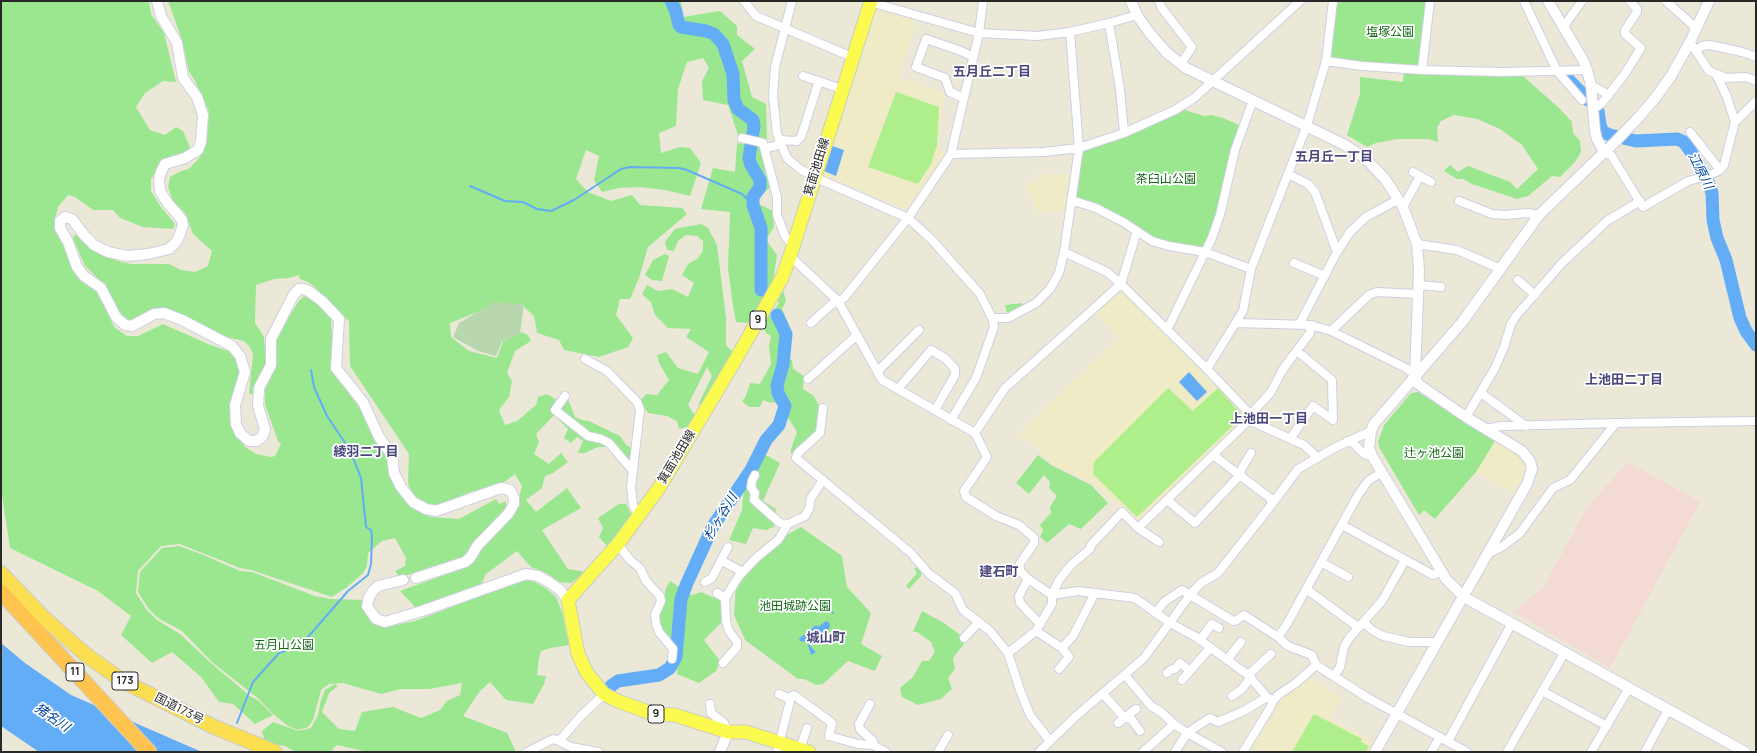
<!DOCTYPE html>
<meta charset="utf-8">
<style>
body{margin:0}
#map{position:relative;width:1757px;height:753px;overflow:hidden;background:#ece8d8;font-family:Manrope,sans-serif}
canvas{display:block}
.frame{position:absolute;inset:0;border:2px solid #282828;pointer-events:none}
</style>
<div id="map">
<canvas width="1757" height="753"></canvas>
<div class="frame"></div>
</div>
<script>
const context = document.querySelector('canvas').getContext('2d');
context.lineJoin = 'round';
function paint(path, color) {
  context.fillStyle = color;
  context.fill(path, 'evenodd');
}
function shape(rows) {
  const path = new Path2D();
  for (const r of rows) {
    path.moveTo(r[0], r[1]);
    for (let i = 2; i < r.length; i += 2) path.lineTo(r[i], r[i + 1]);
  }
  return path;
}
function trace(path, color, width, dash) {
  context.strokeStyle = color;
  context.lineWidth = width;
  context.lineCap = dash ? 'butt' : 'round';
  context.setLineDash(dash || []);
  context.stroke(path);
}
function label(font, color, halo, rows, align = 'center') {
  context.font = font + ' Manrope,"Noto Sans JP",sans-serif';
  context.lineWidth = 3.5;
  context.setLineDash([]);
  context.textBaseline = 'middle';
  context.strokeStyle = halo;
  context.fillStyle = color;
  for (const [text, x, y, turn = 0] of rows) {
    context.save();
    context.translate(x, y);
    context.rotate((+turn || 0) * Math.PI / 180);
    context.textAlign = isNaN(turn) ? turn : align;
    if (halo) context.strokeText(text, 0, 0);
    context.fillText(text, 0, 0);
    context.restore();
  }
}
const education = shape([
 [874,8,917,19,898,78,944,93,938,144,945,154,907,209,821,175],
 [1037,174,1071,174,1066,209,1039,214,1025,183,1037,182],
 [1117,293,1127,294,1246,415,1245,421,1138,524,1108,496,1088,481,1052,464,1029,441,1018,435,1119,337,1096,312],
 [1495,441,1513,452,1521,458,1526,466,1525,473,1515,493,1476,472],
 [1306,677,1341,697,1329,718,1374,742,1368,752,1247,752,1280,696]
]);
const medical = shape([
 [1628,462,1700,502,1610,668,1514,612,1544,586,1587,507]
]);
const green = shape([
 [1,1,149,1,151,14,164,33,176,82,163,81,145,93,136,107,150,130,165,135,176,127,183,131,191,150,161,164,151,179,151,191,161,207,175,224,173,229,143,227,120,218,113,210,93,210,75,197,68,195,58,207,55,219,65,248,79,280,98,292,114,327,127,336,138,336,163,324,208,344,231,352,239,359,241,370,238,436,245,447,256,454,271,457,275,456,281,444,278,441,265,404,265,390,276,361,274,343,298,302,304,296,316,303,331,319,334,370,336,377,359,407,385,454,391,475,415,507,431,517,459,519,496,499,499,504,506,501,506,511,492,526,473,542,462,559,400,577,395,571,405,566,406,558,395,538,382,541,368,553,367,566,363,573,347,587,332,597,251,570,240,568,180,544,161,546,138,571,136,593,146,609,157,620,180,634,212,664,250,696,259,701,273,715,255,724,233,704,219,702,201,677,172,652,152,663,121,635,131,616,98,591,10,548,1,489],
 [168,1,681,1,683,17,720,11,737,26,737,35,755,49,742,61,752,97,766,104,767,139,738,135,728,105,703,100,702,81,709,68,703,58,687,62,678,89,676,126,659,133,661,153,680,147,690,148,701,163,690,196,665,190,639,187,619,188,602,192,594,180,599,156,586,150,576,179,588,192,611,201,632,195,640,205,682,208,687,214,648,247,639,278,630,299,620,299,616,315,633,338,628,347,599,357,564,350,559,340,537,333,534,316,523,306,495,305,450,323,451,337,469,351,497,358,503,341,522,332,528,335,531,341,515,351,507,373,512,381,509,397,499,410,505,425,517,421,536,405,538,397,547,394,557,400,567,397,575,417,582,420,589,421,620,436,626,445,632,448,632,462,627,461,607,447,598,447,585,453,578,453,583,441,577,437,571,443,564,438,568,429,554,415,536,434,539,442,534,454,549,464,561,453,568,462,553,473,545,476,542,488,526,500,536,512,567,488,581,508,542,530,568,569,585,572,571,583,559,582,546,573,531,567,517,551,486,574,479,590,416,608,400,591,467,567,482,547,501,529,517,505,522,486,515,474,503,483,470,492,440,505,431,506,414,496,408,484,409,454,350,366,349,321,323,297,316,288,308,282,300,279,299,275,289,278,274,279,256,285,255,323,264,337,266,364,255,389,256,394,249,394,253,354,249,346,244,341,222,336,184,317,129,321,120,314,106,286,85,266,73,238,75,234,101,255,118,261,131,264,169,264,181,270,195,272,208,266,212,251,193,234,185,213,173,201,168,187,170,177,181,171,189,169,200,157,207,139,209,112,194,79,189,72,182,40],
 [1336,1,1426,1,1419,65,1415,67,1365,63,1331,58],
 [1404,72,1522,75,1559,108,1572,122,1573,133,1580,141,1581,152,1575,162,1560,177,1552,176,1528,196,1517,199,1472,184,1463,179,1457,179,1444,171,1450,165,1458,172,1468,166,1510,182,1517,189,1538,169,1522,145,1500,129,1477,119,1454,115,1441,121,1437,128,1438,142,1428,139,1397,139,1376,143,1367,147,1347,135,1360,94,1360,77,1403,82],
 [1185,110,1204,116,1212,115,1223,118,1239,125,1214,224,1204,246,1200,247,1171,244,1154,238,1077,199,1075,196,1082,152,1128,135],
 [737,143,762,146,770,187,755,202,773,211,774,227,766,240,777,255,773,281,748,323,736,322,733,305,728,268,730,212,701,209,713,168,735,172],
 [701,224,708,228,717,245,726,318,726,345,733,352,705,401,698,405,712,376,707,367,688,405,696,417,691,426,679,429,677,421,667,416,648,413,640,401,646,394,657,395,669,380,659,363,657,355,666,352,678,368,698,374,709,352,686,337,691,329,668,328,655,315,651,302,642,294,647,285,658,291,672,289,688,297,694,283,682,275,688,264,697,259,703,251,703,241,697,236,686,235,678,241,674,251,667,250,665,242,675,229],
 [665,254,669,256,662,281,652,280,645,275,653,260],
 [779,290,783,291,786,301,782,309,788,323,786,358,792,360,793,369,804,376,803,389,814,396,819,406,817,433,791,454,791,449,797,432,779,403,768,402,763,400,760,407,749,407,742,401,746,396,750,383,760,384,771,364,769,346,771,336,766,333,762,324,765,317,771,315,779,303,775,297],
 [1022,303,1023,307,1007,313,1005,305],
 [1418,392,1495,441,1476,472,1435,519,1424,510,1419,515,1380,449,1378,442,1384,425,1411,393],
 [764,454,780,463,763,501,776,509,774,527,766,530,753,528,746,544,729,540,742,510,744,488],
 [1038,455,1051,465,1091,485,1108,503,1081,529,1069,524,1047,543,1040,537,1043,530,1040,525,1051,513,1050,507,1057,496,1049,488,1050,482,1044,475,1029,494,1016,483],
 [619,504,626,504,631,514,627,526,607,546,599,537,603,528,598,518],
 [801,527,842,556,847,587,871,613,861,644,882,656,875,671,848,661,823,684,816,685,804,679,798,679,745,640,734,615,736,586,783,537],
 [179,546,201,554,240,571,252,572,315,596,331,599,365,600,366,613,371,623,380,625,391,626,415,621,518,582,531,580,546,588,556,597,562,612,569,645,551,648,541,651,539,658,537,675,546,676,544,684,533,704,506,700,490,682,480,691,463,716,507,733,516,752,368,752,337,745,330,752,296,752,285,746,265,742,262,731,273,722,298,731,311,728,318,715,321,700,325,690,335,684,338,686,329,693,322,712,339,729,355,731,362,712,393,707,421,718,440,710,447,701,460,695,462,683,429,689,401,689,381,694,343,683,329,684,321,690,313,720,308,727,298,730,288,726,273,714,259,699,213,663,182,631,158,618,148,608,138,592,140,572,162,548],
 [917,567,921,572,921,576,909,589,906,586,917,573,914,569],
 [670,581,692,595,701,592,721,601,721,623,704,640,720,661,716,671,699,683,677,674,678,658,673,641,662,630,659,616,665,599,665,590],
 [922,611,944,623,967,640,953,658,955,669,948,678,952,689,941,699,918,705,902,697,900,688,913,677,922,661,929,661,935,652,931,642,917,632,913,632]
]);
const cemetery = shape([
 [494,302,524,304,520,334,502,341,496,356,478,351,453,337,459,323]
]);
const pitch = shape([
 [896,92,939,107,937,145,931,164,918,184,868,167],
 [1168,388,1193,411,1218,388,1243,416,1137,517,1093,474,1094,462],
 [1314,714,1362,739,1361,742,1369,746,1366,752,1292,752]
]);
const water = shape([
 [832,146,844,150,836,176,824,171],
 [1189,372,1207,392,1197,401,1179,382],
 [826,621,829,622,830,627,826,633,817,639,823,643,822,644,815,639,810,646,816,652,811,655,807,642,800,641,799,639,803,635,807,635,813,627,816,625,818,627],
 [1,643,25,663,71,695,202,752,39,752,1,726]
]);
const stream = shape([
 [470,186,505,201,523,202,537,209,551,211,574,200,621,169,630,167,679,168,687,170,742,194,753,205],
 [825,607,833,613],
 [237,723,253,682,279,653,299,646,308,637,348,591,368,575,371,564,372,536,371,530,366,527,361,478,350,450,327,416,314,387,311,370]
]);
const river = shape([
 [671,1,676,12,679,25,681,27,706,31,714,34,723,44,733,74,734,100,738,109,753,120,754,126,749,158,751,165,760,180,760,187,753,197,753,205,761,228,761,290],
 [1565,76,1588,100],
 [1598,111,1600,125,1603,132,1610,135,1636,141,1677,139,1684,142,1691,152,1707,179,1712,193,1713,220,1717,238,1726,260,1740,318,1746,331,1756,345],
 [611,686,618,681,659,675,670,668,676,657,681,599,687,583,713,526,751,470,766,440,779,425,785,406,778,393,777,385,783,365,786,334,777,315]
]);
const minor = shape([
 [744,1,756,16,852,57],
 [792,1,775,67,773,96,777,134,787,158,800,169,814,177,908,218,932,240,980,294,992,318,994,327,976,378,951,420],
 [1159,1,1161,7,1192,47,1181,64],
 [1524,1,1557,71,1582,100],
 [1666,1,1696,28],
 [870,2,979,33,1037,36,1070,32,1109,23,1137,15],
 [1109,23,1120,89,1124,133],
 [1564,26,1582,1],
 [1690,42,1709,71,1726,78,1746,77,1756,81],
 [1696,50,1702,46,1710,45,1742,52,1756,57],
 [1326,61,1362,66,1422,70,1502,72,1587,70],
 [1422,70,1430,1],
 [1716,74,1727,97,1735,122],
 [803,76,842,89],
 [1591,85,1609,95],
 [963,98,950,92,945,78,916,67,926,39,961,51,973,57],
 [1593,107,1598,106,1602,103,1624,75,1641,48,1625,34,1625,30,1637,12,1637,9,1630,1],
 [1690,132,1720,170,1724,165,1735,122,1756,101],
 [742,138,763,143,777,197,777,215,785,236,793,245],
 [779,140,797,141,801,137,819,81],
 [766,148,775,146],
 [1604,152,1611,155,1643,207,1688,181,1699,178],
 [951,154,1044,152,1079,148,1124,133,1175,110,1194,98,1300,1],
 [1413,172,1431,182],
 [1288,174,1308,184,1315,192,1337,252],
 [1710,175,1720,170],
 [1071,200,1096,208,1123,222,1152,241,1169,246,1205,252,1251,269],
 [1459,201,1492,214,1505,215,1528,213,1539,215],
 [1403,207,1420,176],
 [1417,244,1457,250,1501,269],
 [1064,252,1107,272,1121,284,1207,369,1248,412,1253,422,1304,445,1318,458],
 [790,256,838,301,882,380,975,433,987,457,964,491,966,497,996,516,1019,525,1034,538,1034,543,1019,565,1021,572,1028,579,1052,595,1052,604,1036,631,1008,653],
 [1294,263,1325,276],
 [1518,280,1535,295],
 [1419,285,1441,287],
 [992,318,1008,318,1036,303,1050,289,1059,273,1064,252,1079,148,1070,32],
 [811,323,832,304,844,298,908,218,951,154,979,33,983,1],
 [1236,323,1311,325,1331,331,1406,368,1415,375],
 [1300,323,1337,252,1350,232,1366,217,1399,199],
 [1167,330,1212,238,1220,215,1235,150,1253,100],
 [1331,331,1369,295,1377,292,1418,294],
 [585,359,607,371,637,402,640,410,631,487,633,505,639,517],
 [1207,369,1243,311,1251,269,1307,125,1326,61,1333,1],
 [878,371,919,330],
 [808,379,856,336],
 [898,389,931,350,946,359,955,369,955,375,935,410],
 [1481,393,1526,426],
 [565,396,555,410,588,436,601,439,609,443,633,471],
 [823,408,820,433,798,453,796,458,911,553,928,573,955,593,963,610,990,631,1008,653,1020,690,1030,715,1050,741],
 [1466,417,1495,368,1504,347,1511,324,1516,316,1562,263,1607,221,1640,201],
 [1486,429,1501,426,1616,423,1756,421],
 [975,433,1005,388,1121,284,1137,231],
 [1290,439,1313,406,1333,420,1332,380,1297,351],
 [1347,441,1353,443,1364,454,1372,456],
 [1213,455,1270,498,1272,504],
 [755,475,752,481,751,487,755,493,754,500,780,523,788,524],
 [1167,500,1195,523,1240,475,1242,468,1251,453],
 [1342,525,1433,575,1441,571],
 [1138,528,1246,423,1253,412,1271,392,1283,369,1310,333,1311,325],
 [618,544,630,560,640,568,646,581,660,596,661,601,655,615,656,624,659,632,673,649,672,659],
 [1490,553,1503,546,1520,533,1553,488,1570,480,1616,423],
 [722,561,743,572],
 [1321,562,1348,577],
 [1028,579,1019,596,1020,603,1040,624],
 [705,582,712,578,728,547],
 [1306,589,1358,627],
 [717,593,725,598],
 [1052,595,1078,591,1135,598,1170,623,1196,637,1248,675,1267,697,1273,701],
 [1052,595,1059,580,1071,565,1090,549,1091,545,1122,512,1138,528,1159,542],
 [1157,612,1164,602,1182,590,1233,621,1237,620,1244,615,1278,637,1288,646,1312,655,1316,665,1368,698,1467,752],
 [1364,623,1372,630,1383,636,1409,642,1438,642],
 [1036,631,1062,648,1069,657,1059,669],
 [1278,637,1287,624,1358,495,1368,481,1382,472],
 [964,638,979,622],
 [1200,640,1212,624,1219,628],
 [1062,648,1073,636,1095,593],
 [1227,660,1241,642],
 [723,663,737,647,737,642,729,631,726,621,725,598,739,576,755,559,778,540,788,524,805,516,809,509,811,498,823,480],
 [1167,673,1172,669,1175,669,1180,663,1190,671],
 [1125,675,1151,706,1161,712,1174,724,1187,733,1222,752],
 [1248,675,1271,654],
 [1334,676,1340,667,1344,647,1350,637,1382,601,1405,560],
 [1182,680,1210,648],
 [1542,691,1607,726],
 [779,694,788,698,794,695,832,723,829,736,858,744,873,745,886,752],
 [1103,694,1123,716,1132,720,1140,731],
 [1232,696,1242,689,1251,677],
 [710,704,711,713,724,723,728,732],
 [870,704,859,724,860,729,873,741,873,745],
 [1118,723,1136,709],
 [559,741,571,747,598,752],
 [1448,741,1512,623],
 [800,749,807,728],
 [527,752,553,739,559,741,581,716,604,694],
 [777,752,791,697],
 [938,752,948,735],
 [1039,752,1075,717,1144,658,1190,595,1201,583,1218,573,1272,504,1298,469,1334,448,1371,431],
 [1143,752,1174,724],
 [1175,752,1187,733,1210,718,1218,722,1244,711,1267,697],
 [1243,752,1270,708,1273,701,1278,695,1296,683,1316,665],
 [1431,752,1440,737],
 [1507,752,1565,652],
 [1591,752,1629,688],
 [1645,752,1668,710]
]);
const tertiary = shape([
 [157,1,161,16,177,43,183,78,197,97,203,115,201,142,198,150,185,158,165,164,161,172,159,180,160,191,167,202,182,220,183,225,180,234,177,241,169,249,148,254,127,256,108,252,94,245,84,235,72,219,65,217,60,221,60,228,68,242,77,267,84,276,101,288,116,317,125,325,132,326,154,314,164,313,182,320,232,346,240,356,245,372,235,405,236,424,240,433,249,441,256,441,262,437,265,429,258,406,259,388,271,365,271,339,294,294,299,289,304,289,310,292,322,301,339,319,336,368,363,402,379,437,392,455,394,473,401,487,413,502,426,509,436,511,501,488,510,490,514,498,514,504,508,514,478,545,470,558,465,562,416,578],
 [1131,1,1137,15,1148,31,1166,52,1186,68,1343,144,1365,158,1385,179,1403,207,1417,244,1419,270,1415,375,1418,384,1466,417,1522,451,1530,461,1532,469,1527,484,1375,752],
 [1548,1,1583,60,1587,70,1591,85,1595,131,1597,139,1604,152],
 [1709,1,1690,42,1671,76,1656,97,1640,116,1616,141,1539,215,1463,321,1374,424,1371,431,1369,448,1372,456,1446,579,1464,597,1745,752],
 [403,580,378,586,373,591,369,597,367,606,376,619,385,622,422,611,526,574,538,576,549,582,560,590,568,600],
 [720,752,728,732]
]);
const primary = shape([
 [809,752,746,732,728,732,675,715,654,714,620,702,604,694,587,673,578,654,568,600,618,544,659,488,736,359,782,278,790,256,871,1]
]);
const trunk = shape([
 [1,573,43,617,85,654,121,680,212,726,275,752]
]);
const motorway = shape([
 [1,592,149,752]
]);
const shields = [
 [758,320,16],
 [75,672,18],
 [125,681,26],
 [656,714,16]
];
const shieldNames = [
 ["9",758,320],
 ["11",75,672],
 ["173",125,681],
 ["9",656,714]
];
const parkNames = [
 ["塩塚公園",1390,33],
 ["茶臼山公園",1166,180],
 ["辻ヶ池公園",1434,454],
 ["池田城跡公園",795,607],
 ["五月山公園",284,646]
];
const streetNames = [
 ["箕面池田線",817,167,-73],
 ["箕面池田線",677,457,-59],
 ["国道173号",179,709,27]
];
const neighbourhoodNames = [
 ["五月丘二丁目",992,72],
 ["五月丘一丁目",1334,157],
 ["上池田二丁目",1624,380],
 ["上池田一丁目",1269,419],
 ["綾羽二丁目",366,452],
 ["建石町",999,572],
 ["城山町",826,638]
];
const waterNames = [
 ["江原川",1700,171,63],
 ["杉ヶ谷川",721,517,-59],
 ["猪名川",52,718,34]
];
paint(education, '#efebc6');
paint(medical, '#f4dad4');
paint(green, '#9ae790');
paint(cemetery, '#b9d7ae');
paint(pitch, '#aeef8b');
paint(water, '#63adf7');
trace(stream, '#63adf7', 2);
trace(river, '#63adf7', 13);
trace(minor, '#cfcee3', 10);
trace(tertiary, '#cfcee3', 12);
trace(primary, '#cbcbcb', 15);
trace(trunk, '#cbcbcb', 16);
trace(motorway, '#cbcbcb', 17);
trace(minor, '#fff', 8);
trace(tertiary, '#fff', 10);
trace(primary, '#fafa4f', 13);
trace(trunk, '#fcdf50', 14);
trace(motorway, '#ffc450', 15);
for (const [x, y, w] of shields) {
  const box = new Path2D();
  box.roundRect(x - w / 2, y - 9, w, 18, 3);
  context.fillStyle = '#fff';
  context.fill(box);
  trace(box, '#282828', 1);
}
label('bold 11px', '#282828', null, shieldNames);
label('12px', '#146916', '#fff', parkNames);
label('12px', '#282828', '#fff', streetNames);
label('bold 13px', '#49467c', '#fff', neighbourhoodNames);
label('italic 13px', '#0447a0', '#fff', waterNames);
</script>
